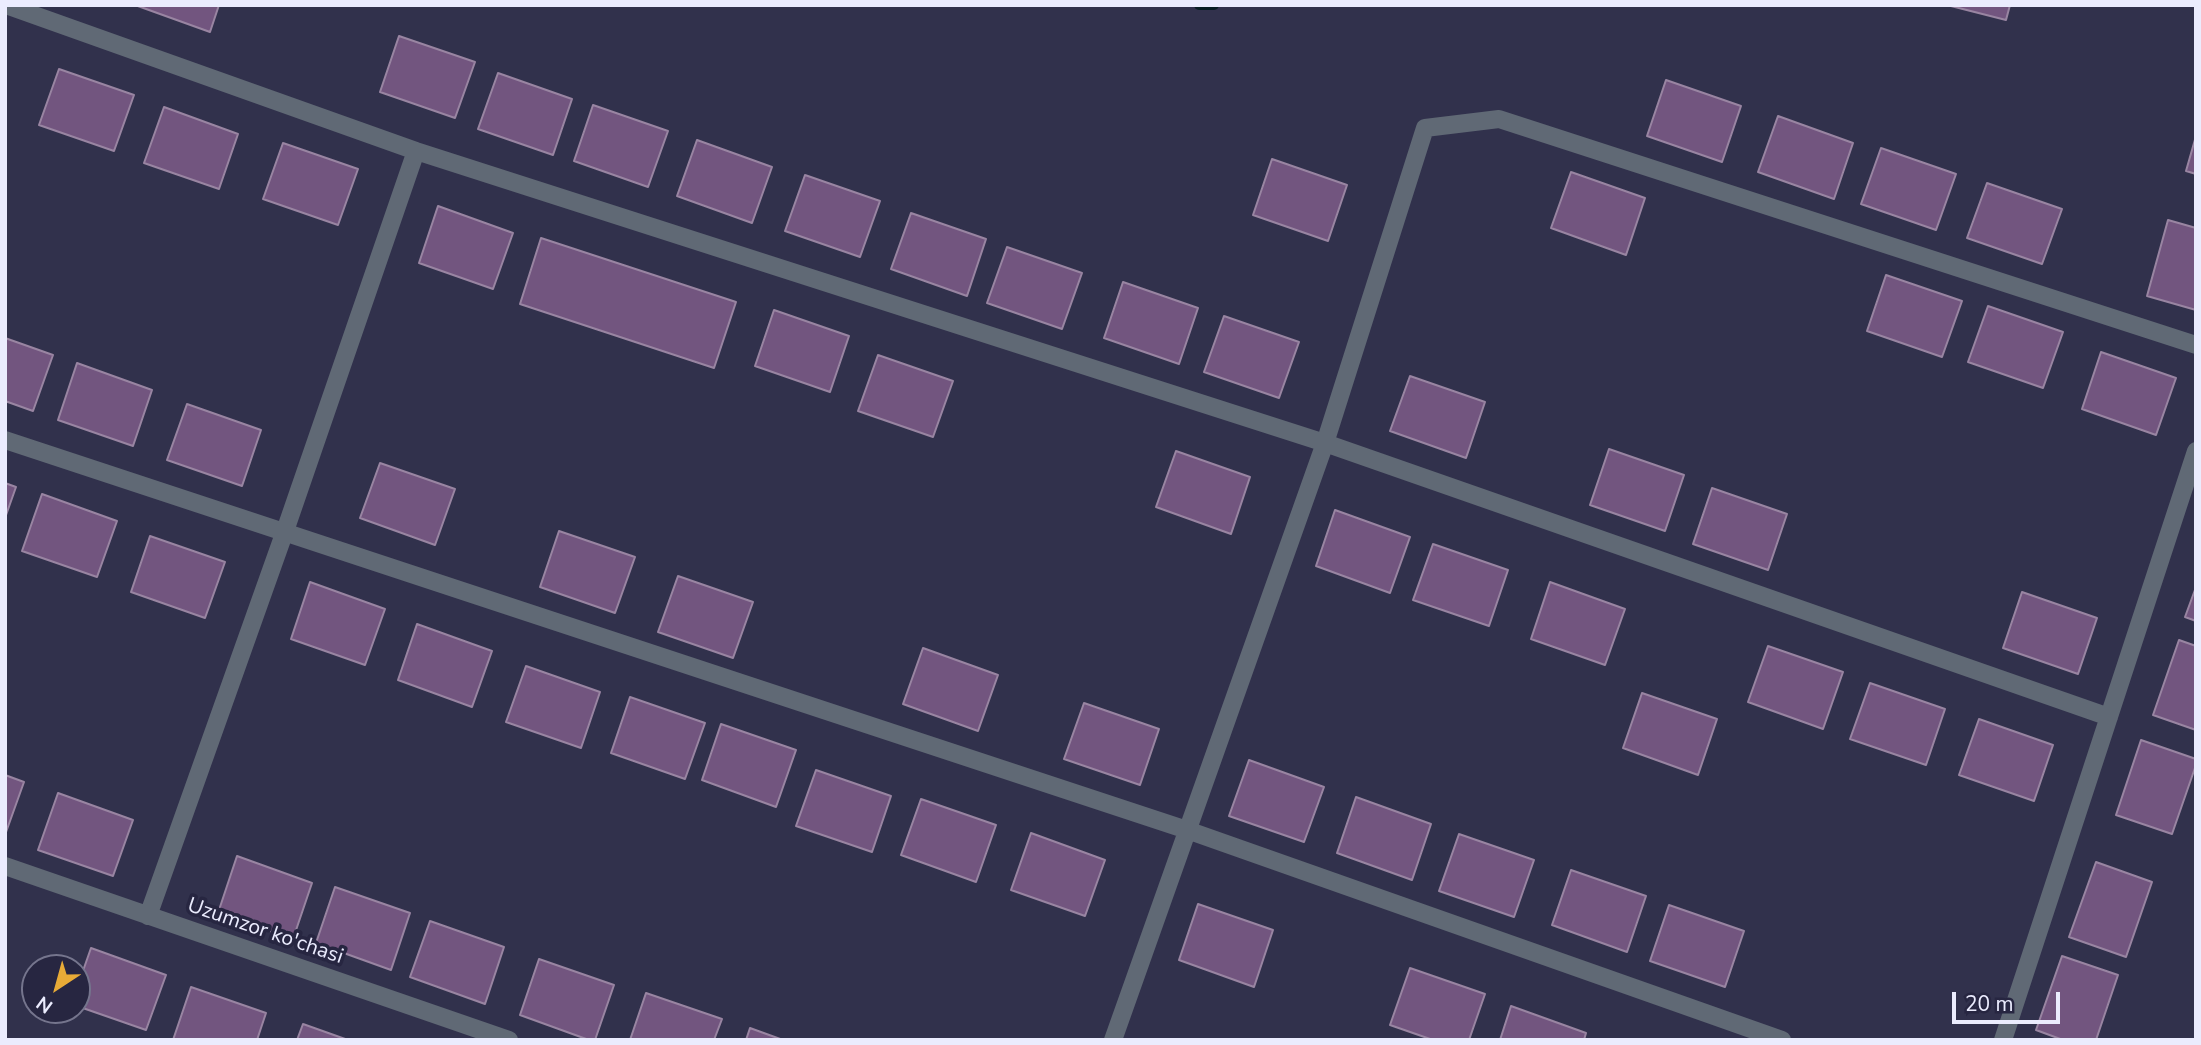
<!DOCTYPE html>
<style>
body{margin:0}
#map{position:relative;width:2201px;height:1045px;overflow:hidden;background:#31314c;font-family:"Nunito Sans",sans-serif}
canvas{display:block}
.frame{position:absolute;inset:0;border:7px solid #ebecfe;pointer-events:none}
.north{position:absolute;left:21px;top:954px;width:70px;height:70px;box-sizing:border-box;background:#272641;border:2px solid #75758d;border-radius:50%;rotate:216deg;font-size:19px;font-weight:700;line-height:28px;text-align:center;color:#ebecfe}
.north::after{content:'';display:block;margin:auto;width:24px;height:32px;background:#e8ab37;clip-path:polygon(50% 0,100% 100%,50% 72%,0 100%)}
.scale{position:absolute;left:1952px;top:992px;width:108px;height:32px;box-sizing:border-box;border:4px solid #ebecfe;border-top:0;padding-left:9px;font-size:21px;line-height:24px;white-space:nowrap;color:#ebecfe;-webkit-text-stroke:5px #272641;paint-order:stroke}
</style>
<div id="map">
<canvas width="2201" height="1045"></canvas>
<div class="frame"></div>
<div class="north">N</div>
<div class="scale">20 m</div>
</div>
<script>
const context = document.querySelector('canvas').getContext('2d');
context.lineJoin = 'round';
function shape(rows) {
  const path = new Path2D();
  for (const r of rows) {
    path.moveTo(r[0], r[1]);
    for (let i = 2; i < r.length; i += 2) path.lineTo(r[i], r[i + 1]);
  }
  return path;
}
function trace(path, color, width, dash) {
  context.strokeStyle = color;
  context.lineWidth = width;
  context.lineCap = dash ? 'butt' : 'round';
  context.setLineDash(dash || []);
  context.stroke(path);
}
function paint(path, color) {
  context.fillStyle = color;
  context.fill(path, 'evenodd');
}
function label(font, color, halo, rows, align = 'center') {
  context.font = font + ' "Nunito Sans",sans-serif';
  context.lineWidth = 7;
  context.setLineDash([]);
  context.textBaseline = 'middle';
  context.strokeStyle = halo;
  context.fillStyle = color;
  for (const [text, x, y, turn = 0] of rows) {
    context.save();
    context.translate(x, y);
    context.rotate((+turn || 0) * Math.PI / 180);
    context.textAlign = isNaN(turn) ? turn : align;
    if (halo) context.strokeText(text, 0, 0);
    context.fillText(text, 0, 0);
    context.restore();
  }
}
const stream = shape([
 [1199,5,1214,5]
]);
const building = shape([
 [135,5,219,5,210,32,135,5],
 [1947,5,2010,5,2006,20,1947,5],
 [399,36,475,62,455,118,380,92,399,36],
 [59,69,134,95,114,151,39,125,59,69],
 [498,73,572,99,553,155,478,129,498,73],
 [1666,80,1741,106,1722,162,1647,136,1666,80],
 [593,105,668,131,648,187,574,161,593,105],
 [164,107,238,134,219,189,144,163,164,107],
 [1778,116,1853,143,1834,199,1758,172,1778,116],
 [2196,136,2196,174,2186,171,2196,136],
 [697,140,772,167,752,223,677,196,697,140],
 [283,143,358,169,338,225,263,199,283,143],
 [1881,148,1956,174,1936,230,1861,204,1881,148],
 [1272,159,1347,185,1328,241,1253,215,1272,159],
 [1571,172,1645,198,1626,255,1551,228,1571,172],
 [805,175,880,201,860,257,785,231,805,175],
 [1987,183,2062,209,2042,264,1967,238,1987,183],
 [438,206,513,233,493,289,419,263,438,206],
 [911,213,986,239,967,296,891,269,911,213],
 [2168,220,2196,228,2196,310,2147,296,2168,220],
 [541,238,736,302,714,368,520,304,541,238],
 [1007,247,1082,273,1062,329,987,303,1007,247],
 [1886,275,1962,301,1942,357,1867,331,1886,275],
 [1123,282,1198,308,1179,364,1104,338,1123,282],
 [1988,306,2063,332,2043,388,1968,362,1988,306],
 [774,310,849,336,830,392,755,366,774,310],
 [1224,316,1299,342,1279,398,1204,372,1224,316],
 [5,338,53,355,33,411,5,401,5,338],
 [2101,352,2176,378,2156,435,2082,409,2101,352],
 [878,355,953,381,933,437,858,411,878,355],
 [77,363,152,390,133,446,58,420,77,363],
 [1410,376,1485,402,1466,458,1390,431,1410,376],
 [187,404,261,430,242,486,167,460,187,404],
 [1609,449,1684,475,1665,531,1590,505,1609,449],
 [1176,451,1250,477,1231,534,1156,507,1176,451],
 [380,463,455,489,435,545,360,518,380,463],
 [5,483,16,487,5,518,5,483],
 [1712,488,1787,514,1768,570,1693,544,1712,488],
 [42,494,117,521,97,577,22,551,42,494],
 [1335,510,1410,537,1390,593,1316,566,1335,510],
 [559,531,635,557,615,613,540,587,559,531],
 [150,536,225,562,205,618,131,592,150,536],
 [1433,544,1508,570,1489,626,1413,600,1433,544],
 [678,576,753,602,733,658,658,632,678,576],
 [310,582,385,609,365,665,291,639,310,582],
 [1550,582,1625,609,1605,665,1531,639,1550,582],
 [2196,587,2196,621,2185,617,2196,587],
 [2022,592,2097,618,2078,674,2003,648,2022,592],
 [417,624,492,651,472,707,398,680,417,624],
 [2179,640,2196,646,2196,730,2153,715,2179,640],
 [1768,646,1843,672,1823,729,1748,702,1768,646],
 [923,648,998,675,978,731,903,704,923,648],
 [526,666,600,692,581,748,506,722,526,666],
 [1870,683,1945,709,1926,765,1850,739,1870,683],
 [1642,693,1717,719,1698,775,1623,748,1642,693],
 [630,697,705,723,685,779,611,753,630,697],
 [1084,703,1159,729,1140,785,1064,759,1084,703],
 [1979,719,2053,745,2034,801,1959,775,1979,719],
 [721,724,796,750,776,807,702,780,721,724],
 [2141,740,2196,759,2196,765,2172,834,2116,815,2141,740],
 [1249,760,1324,787,1304,842,1229,816,1249,760],
 [816,770,891,796,872,852,796,826,816,770],
 [5,775,24,782,5,835,5,775],
 [58,793,133,820,113,876,38,850,58,793],
 [1356,797,1431,824,1412,880,1337,853,1356,797],
 [921,799,996,825,976,882,901,855,921,799],
 [1031,833,1105,860,1085,916,1011,890,1031,833],
 [1459,834,1534,860,1514,917,1439,891,1459,834],
 [237,856,312,883,293,939,218,913,237,856],
 [2096,862,2152,882,2126,957,2069,937,2096,862],
 [1571,870,1646,896,1627,952,1552,925,1571,870],
 [335,887,410,913,391,970,316,943,335,887],
 [1198,904,1273,930,1254,987,1179,960,1198,904],
 [1669,905,1744,931,1725,987,1650,961,1669,905],
 [430,921,504,947,485,1004,410,977,430,921],
 [91,948,166,975,146,1030,77,1006,77,988,91,948],
 [2062,956,2118,975,2096,1040,2063,1040,2036,1030,2062,956],
 [539,959,614,985,595,1040,589,1040,520,1015,539,959],
 [1410,968,1485,994,1469,1040,1433,1040,1390,1025,1410,968],
 [191,987,266,1013,257,1040,173,1040,191,987],
 [646,993,722,1019,714,1040,630,1040,646,993],
 [1511,1006,1586,1033,1584,1040,1500,1040,1511,1006],
 [303,1024,348,1040,297,1040,303,1024],
 [750,1028,783,1040,746,1040,750,1028]
]);
const street = shape([
 [6,5,416,151,1325,443,2109,717],
 [5,440,1187,830,1782,1040],
 [5,866,509,1040],
 [148,916,285,531,416,151],
 [1113,1040,1325,443,1425,128,1499,119,2196,345],
 [2003,1040,2196,451]
]);
const streetNames = [
 ["Uzumzor ko'chasi",265,932,19]
];
trace(stream, '#081d24', 10);
paint(building, '#72557f');
trace(building, '#9985a2', 2);
trace(street, '#606975', 18);
label('21px', '#ebecfe', '#272641', streetNames);
</script>
